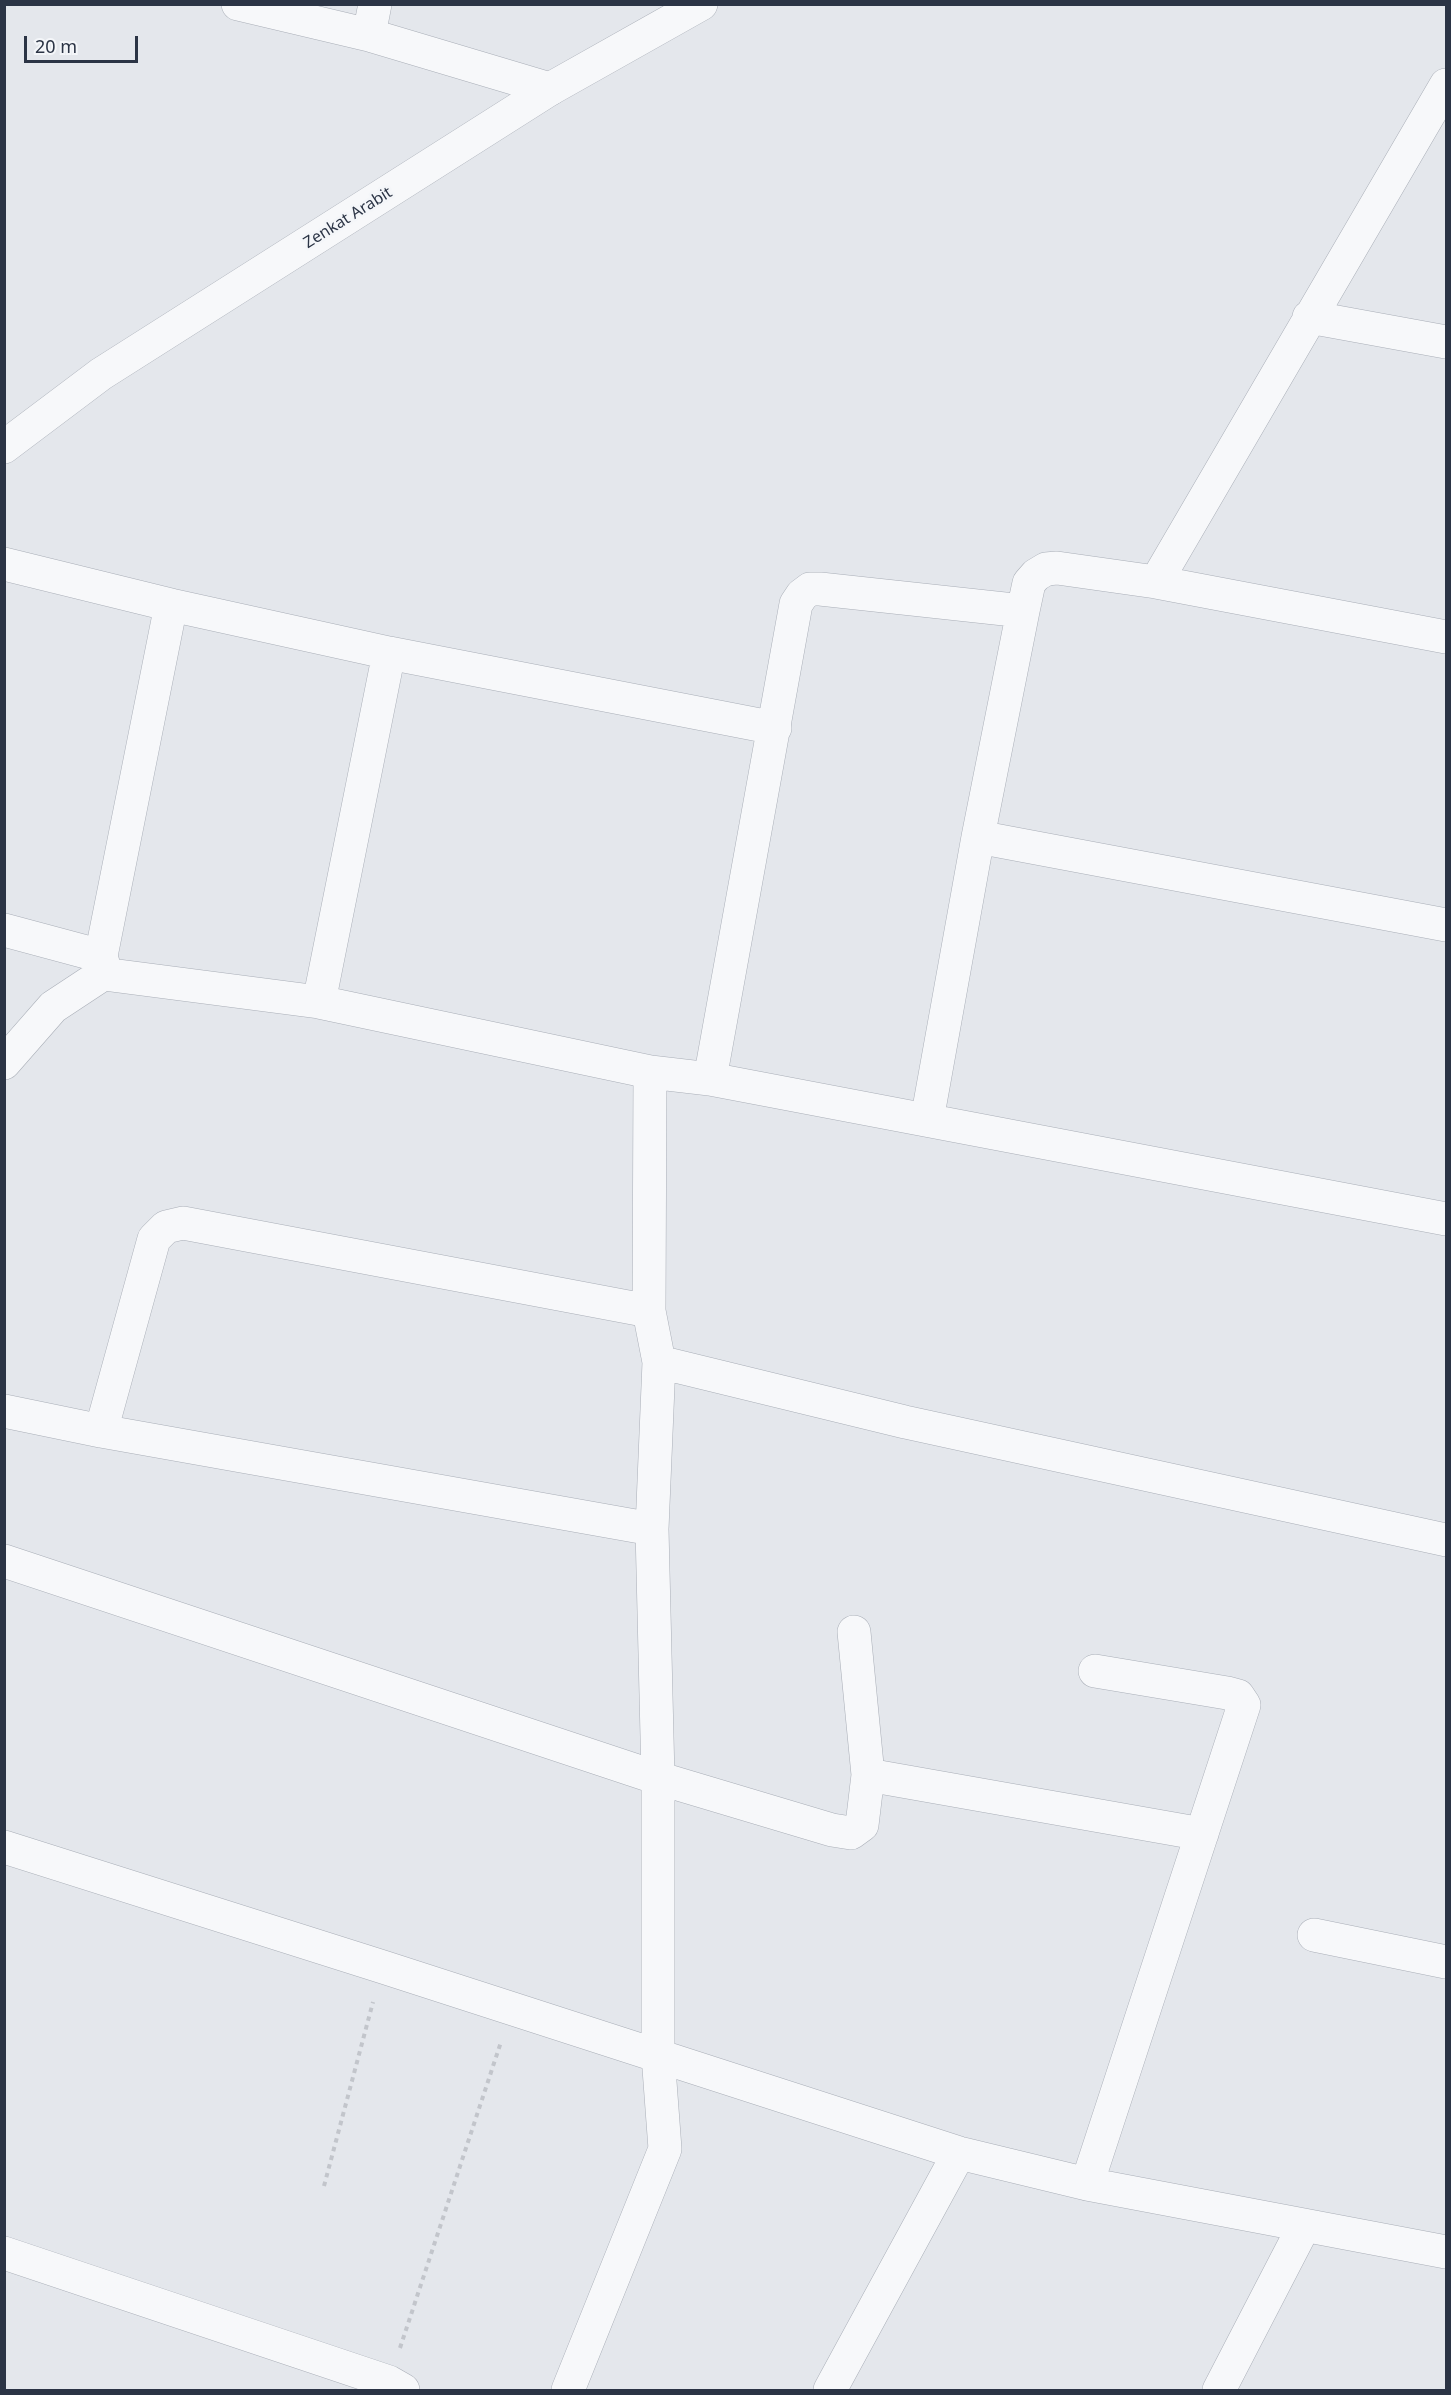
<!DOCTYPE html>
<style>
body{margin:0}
#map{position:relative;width:1451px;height:2395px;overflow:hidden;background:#e4e7ec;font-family:"Noto Sans",sans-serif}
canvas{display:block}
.frame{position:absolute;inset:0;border:6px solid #2b3445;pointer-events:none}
.scale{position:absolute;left:24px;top:36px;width:114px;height:27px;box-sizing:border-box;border:3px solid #2b3445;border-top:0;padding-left:8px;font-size:18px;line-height:21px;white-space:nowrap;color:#2b3445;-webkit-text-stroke:4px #f4f6f9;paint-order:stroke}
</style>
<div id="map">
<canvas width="1451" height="2395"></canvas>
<div class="frame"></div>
<div class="scale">20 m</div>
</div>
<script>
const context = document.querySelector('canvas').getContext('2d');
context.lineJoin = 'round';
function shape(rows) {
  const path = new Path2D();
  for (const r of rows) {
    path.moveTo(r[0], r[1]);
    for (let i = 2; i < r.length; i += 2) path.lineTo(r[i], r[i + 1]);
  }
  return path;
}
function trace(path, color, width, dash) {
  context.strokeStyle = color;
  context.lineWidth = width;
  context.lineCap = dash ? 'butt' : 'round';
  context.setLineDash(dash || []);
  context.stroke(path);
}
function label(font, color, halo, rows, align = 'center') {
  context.font = font + ' "Noto Sans",sans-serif';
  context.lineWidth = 5;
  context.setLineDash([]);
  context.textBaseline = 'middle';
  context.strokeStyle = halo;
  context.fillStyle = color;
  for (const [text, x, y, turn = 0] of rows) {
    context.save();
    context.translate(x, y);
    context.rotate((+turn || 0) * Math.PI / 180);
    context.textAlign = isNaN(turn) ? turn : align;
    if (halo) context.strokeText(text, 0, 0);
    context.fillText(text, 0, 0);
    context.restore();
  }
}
const path = shape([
 [324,2186,373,2002],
 [400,2348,501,2042]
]);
const minor = shape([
 [238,4,369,35,550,89],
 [369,35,375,4],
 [1309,317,1446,342],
 [4,564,171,605,389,653,775,728],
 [1156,582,1446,85],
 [978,837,1446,925],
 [4,930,101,956,105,970,111,975,319,1002,650,1072,710,1079,1446,1219],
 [101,956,171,605],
 [319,1002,389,653],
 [4,1063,53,1007,106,972],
 [710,1079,796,604,802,595,810,589,820,589,1023,611],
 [927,1120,978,837,1023,611,1029,583,1036,575,1046,569,1057,568,1156,582,1446,637],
 [659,1362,905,1422,1446,1540],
 [4,1411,101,1431,652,1529],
 [101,1431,154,1239,166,1227,183,1223,649,1311],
 [4,1561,658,1778,832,1830,851,1833,862,1825,868,1775,854,1632],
 [868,1775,1202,1834],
 [4,1847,383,1967,959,2153,1087,2184,1446,2252],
 [1314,1935,1446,1962],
 [1087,2184,1244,1705,1238,1696,1227,1693,1095,1671],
 [4,2253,389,2382,403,2390],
 [568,2390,665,2149,658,2055,658,1778,652,1529,659,1362,649,1311,650,1072],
 [830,2390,959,2153],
 [1219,2390,1304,2226]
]);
const tertiary = shape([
 [4,447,101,374,550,89,701,4]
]);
const streetNames = [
 ["Zenkat Arabit",348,218,-32]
];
trace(minor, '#a9aeb7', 34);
trace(tertiary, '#a9aeb7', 34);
trace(path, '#c2c5cb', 4, [4.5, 4.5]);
trace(minor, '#f7f8fa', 33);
trace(tertiary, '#f7f8fa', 33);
label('16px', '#2b3445', '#f4f6f9', streetNames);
</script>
